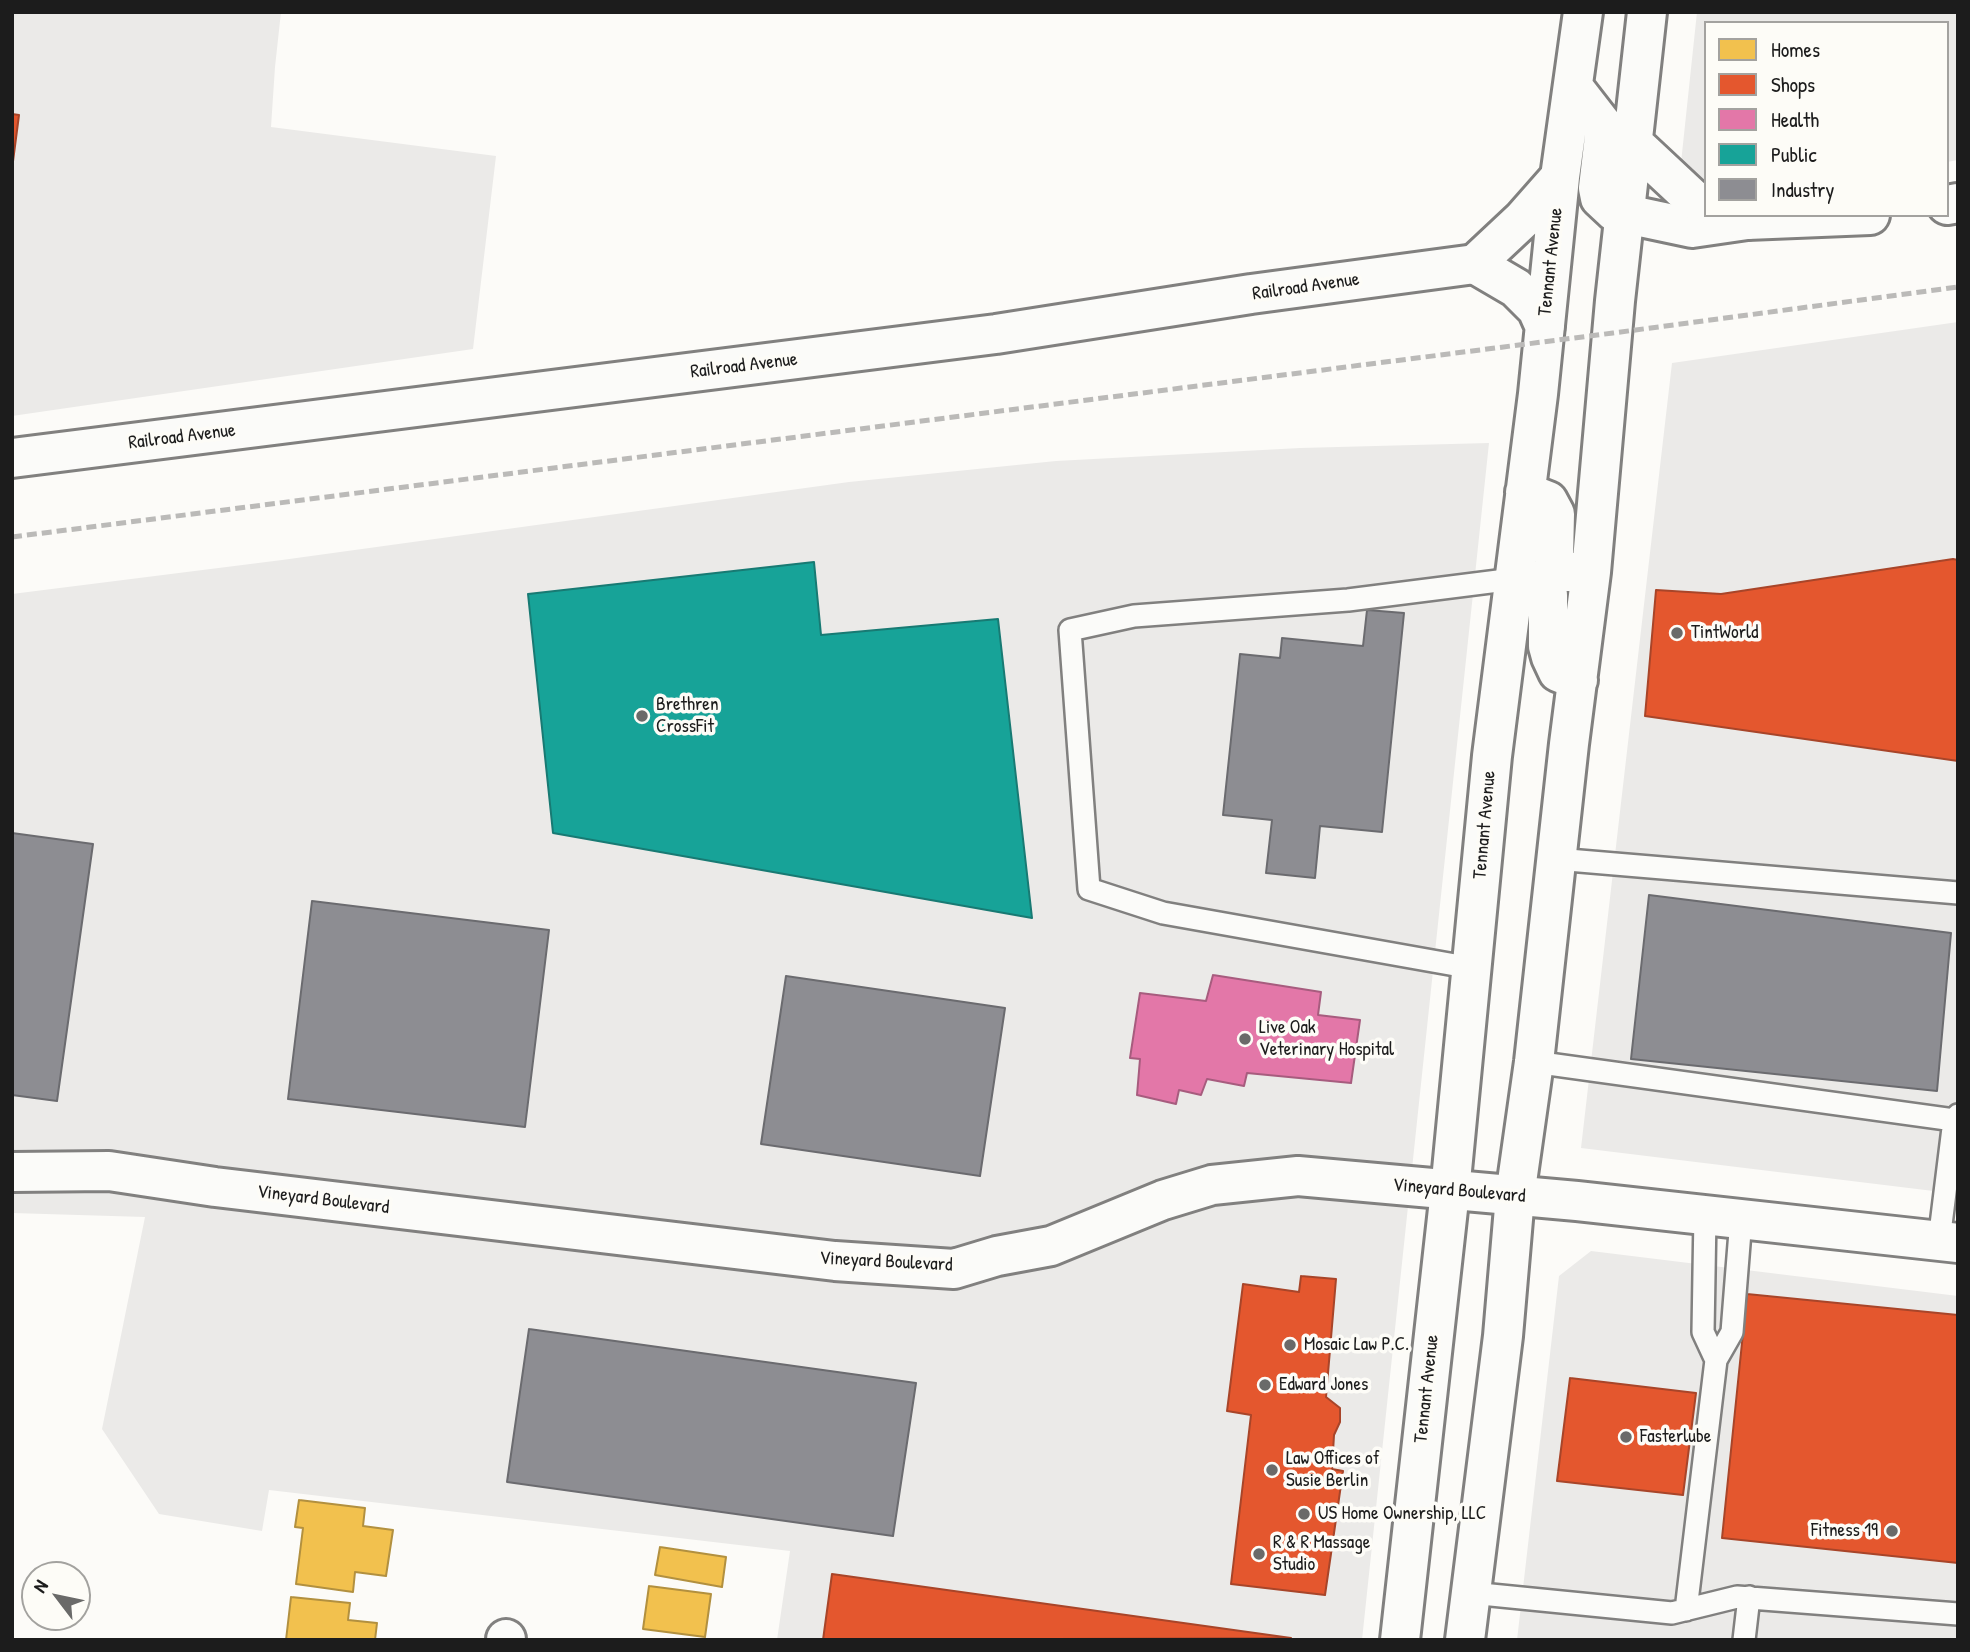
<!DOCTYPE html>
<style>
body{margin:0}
#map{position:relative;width:1970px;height:1652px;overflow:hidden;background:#fcfbf8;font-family:"Patrick Hand",sans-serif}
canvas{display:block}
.frame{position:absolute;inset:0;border:14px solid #1c1c1c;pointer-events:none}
.legend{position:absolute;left:1704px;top:21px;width:245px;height:196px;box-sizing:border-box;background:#fdfcf7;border:2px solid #a3a29f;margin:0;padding:9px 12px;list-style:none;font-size:21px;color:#1c1c1c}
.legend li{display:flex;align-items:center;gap:14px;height:35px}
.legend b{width:35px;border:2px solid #a3a29f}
.north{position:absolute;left:21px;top:1561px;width:70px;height:70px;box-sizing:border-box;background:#fdfcf7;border:2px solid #a3a29f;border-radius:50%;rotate:302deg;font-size:19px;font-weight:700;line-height:28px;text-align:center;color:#1c1c1c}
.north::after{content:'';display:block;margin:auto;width:24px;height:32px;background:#6a6a69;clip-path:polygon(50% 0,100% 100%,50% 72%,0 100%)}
</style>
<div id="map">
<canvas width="1970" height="1652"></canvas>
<div class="frame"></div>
<ul class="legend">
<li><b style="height:19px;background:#f2c14e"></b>Homes</li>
<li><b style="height:19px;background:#e4572e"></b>Shops</li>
<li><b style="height:19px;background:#e377a8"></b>Health</li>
<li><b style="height:19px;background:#17a398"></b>Public</li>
<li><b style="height:19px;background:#8d8d92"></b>Industry</li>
</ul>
<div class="north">N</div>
</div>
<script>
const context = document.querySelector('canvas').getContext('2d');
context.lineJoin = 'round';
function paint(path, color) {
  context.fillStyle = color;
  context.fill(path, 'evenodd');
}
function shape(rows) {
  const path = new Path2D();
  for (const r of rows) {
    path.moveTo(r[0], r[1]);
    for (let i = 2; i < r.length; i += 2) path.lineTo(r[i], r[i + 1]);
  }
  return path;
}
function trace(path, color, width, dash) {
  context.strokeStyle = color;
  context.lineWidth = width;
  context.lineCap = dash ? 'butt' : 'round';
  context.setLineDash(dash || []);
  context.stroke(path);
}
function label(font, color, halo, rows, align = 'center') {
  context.font = font + ' "Patrick Hand",sans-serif';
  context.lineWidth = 7;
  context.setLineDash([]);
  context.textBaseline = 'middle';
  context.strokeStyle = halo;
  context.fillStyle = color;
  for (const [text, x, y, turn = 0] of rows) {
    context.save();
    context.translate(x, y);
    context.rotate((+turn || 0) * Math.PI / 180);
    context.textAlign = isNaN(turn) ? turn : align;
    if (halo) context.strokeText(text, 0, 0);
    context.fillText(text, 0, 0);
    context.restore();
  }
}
const built = shape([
 [12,12,281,12,275,67,271,127,496,156,473,349,12,416],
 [1697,12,1958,12,1958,160,1947,162,1947,23,1706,23,1706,188,1678,191],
 [1958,322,1958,1194,1581,1148,1672,363],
 [1489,443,1362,1640,777,1640,790,1551,269,1490,262,1531,159,1514,102,1429,145,1217,12,1213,12,594,282,560,849,482,1056,461,1300,448],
 [1591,1251,1958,1296,1958,1640,1517,1640,1559,1276]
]);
const homes = shape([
 [299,1500,365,1508,363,1526,393,1530,386,1576,355,1572,353,1592,296,1584,303,1528,295,1527,299,1500],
 [660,1547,726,1557,722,1587,655,1575,660,1547],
 [649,1586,711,1594,705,1637,643,1629,649,1586],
 [291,1597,350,1603,348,1620,377,1623,375,1640,286,1640,291,1597]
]);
const shops = shape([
 [12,114,19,115,12,169,12,114],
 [1953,559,1958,560,1958,761,1645,716,1656,590,1721,594,1953,559],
 [1301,1276,1336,1279,1326,1397,1340,1408,1340,1422,1334,1435,1332,1469,1343,1471,1325,1595,1231,1584,1251,1415,1227,1411,1243,1284,1299,1292,1301,1276],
 [1747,1294,1958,1315,1958,1563,1722,1538,1747,1294],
 [1570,1378,1696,1393,1683,1495,1557,1481,1570,1378],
 [832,1574,1291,1638,823,1640,832,1574]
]);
const health = shape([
 [1213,975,1321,992,1318,1015,1360,1020,1351,1083,1247,1073,1244,1086,1207,1079,1201,1095,1179,1090,1176,1104,1137,1095,1140,1059,1130,1058,1140,993,1206,1001,1213,975]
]);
const public = shape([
 [814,562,821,635,998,619,1032,918,553,833,528,594,814,562]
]);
const industry = shape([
 [1367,610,1404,613,1382,832,1320,826,1315,878,1266,873,1272,820,1223,815,1240,654,1280,658,1282,638,1363,646,1367,610],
 [12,833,93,844,57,1101,12,1095,12,833],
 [1649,895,1951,933,1937,1091,1631,1059,1649,895],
 [312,901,549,930,525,1127,288,1099,312,901],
 [786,976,1005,1008,980,1176,761,1144,786,976],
 [529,1329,916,1383,893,1536,507,1482,529,1329]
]);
const service = shape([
 [1556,859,1958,893],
 [1472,968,1163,913,1089,889,1070,630,1134,616,1348,600,1514,579],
 [1534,1062,1954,1120],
 [1705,1215,1703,1332,1716,1360],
 [1939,1241,1954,1120,1958,1115],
 [1471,1593,1672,1613,1737,1597,1958,1614],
 [1686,1610,1716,1360,1732,1332,1741,1219],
 [1744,1640,1749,1597]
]);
const minor = shape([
 [1947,205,1958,203],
 [1626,214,1692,228,1747,220,1870,215],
 [12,458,996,334,1251,294,1475,264],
 [506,1640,506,1639]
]);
const tertiary = shape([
 [12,1172,109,1171,215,1187,835,1261,954,1269,997,1256,1051,1246,1163,1200,1212,1185,1298,1176,1577,1201,1958,1243]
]);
const secondary = shape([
 [1574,88,1605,128,1598,188,1600,198,1615,212,1626,214],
 [1633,143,1694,200,1706,204],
 [1734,215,1747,220],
 [1545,327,1537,309,1516,288,1475,264,1523,219,1560,177],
 [1525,492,1548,501,1555,514,1554,556,1558,566,1566,572,1591,572],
 [1514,579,1525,578,1539,584,1548,595,1548,646,1551,657,1558,672,1578,680],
 [1400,1640,1450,1191,1492,756,1538,394,1560,177,1583,12],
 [1465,1640,1503,1336,1515,1196,1534,1062,1569,744,1591,572,1615,301,1647,12]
]);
const rail = shape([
 [12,537,1613,333,1958,287]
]);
const markers = [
 [1677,633,7,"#6a6a69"],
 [642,716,7,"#6a6a69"],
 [1245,1039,7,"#6a6a69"],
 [1290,1345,7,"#6a6a69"],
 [1265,1385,7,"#6a6a69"],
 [1626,1437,7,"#6a6a69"],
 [1272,1470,7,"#6a6a69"],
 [1304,1514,7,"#6a6a69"],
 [1892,1531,7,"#6a6a69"],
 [1259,1554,7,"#6a6a69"]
];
const streetNames = [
 ["Tennant Avenue",1551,262,-84],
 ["Railroad Avenue",1306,287,-8],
 ["Railroad Avenue",744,366,-7],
 ["Railroad Avenue",182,437,-7],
 ["Tennant Avenue",1485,825,-85],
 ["Vineyard Boulevard",1459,1191,5],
 ["Vineyard Boulevard",323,1200,7],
 ["Vineyard Boulevard",886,1262,3],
 ["Tennant Avenue",1427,1389,-84]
];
const poiNames = [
 ["TintWorld",1691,633],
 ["Brethren",656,705],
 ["CrossFit",656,727],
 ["Live Oak",1259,1028],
 ["Veterinary Hospital",1259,1050],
 ["Mosaic Law P.C.",1304,1345],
 ["Edward Jones",1279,1385],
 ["Fasterlube",1640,1437],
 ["Law Offices of",1286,1459],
 ["Susie Berlin",1286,1481],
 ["US Home Ownership, LLC",1318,1514],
 ["Fitness 19",1878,1531,"right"],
 ["R & R Massage",1273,1543],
 ["Studio",1273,1565]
];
paint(built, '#ebeae8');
paint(homes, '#f2c14e');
trace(homes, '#b2903f', 2);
paint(shops, '#e4572e');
trace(shops, '#a84529', 2);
paint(health, '#e377a8');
trace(health, '#a75c7e', 2);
paint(public, '#17a398');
trace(public, '#187a73', 2);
paint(industry, '#8d8d92');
trace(industry, '#6b6b6f', 2);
trace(service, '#81807f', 26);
trace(minor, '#81807f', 44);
trace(tertiary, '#81807f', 44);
trace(secondary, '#81807f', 44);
trace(service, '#fbfbf9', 21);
trace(minor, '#fbfbf9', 38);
trace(tertiary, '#fbfbf9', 38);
trace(secondary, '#fbfbf9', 38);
trace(rail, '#bbbab8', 5, [10, 5]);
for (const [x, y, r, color] of markers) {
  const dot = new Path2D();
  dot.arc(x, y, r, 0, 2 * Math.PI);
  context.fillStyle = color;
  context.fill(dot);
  trace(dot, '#fdfcf7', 2.5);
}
label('19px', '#1c1c1c', '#fdfcf7', streetNames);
label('19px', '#1c1c1c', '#fdfcf7', poiNames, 'left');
</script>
